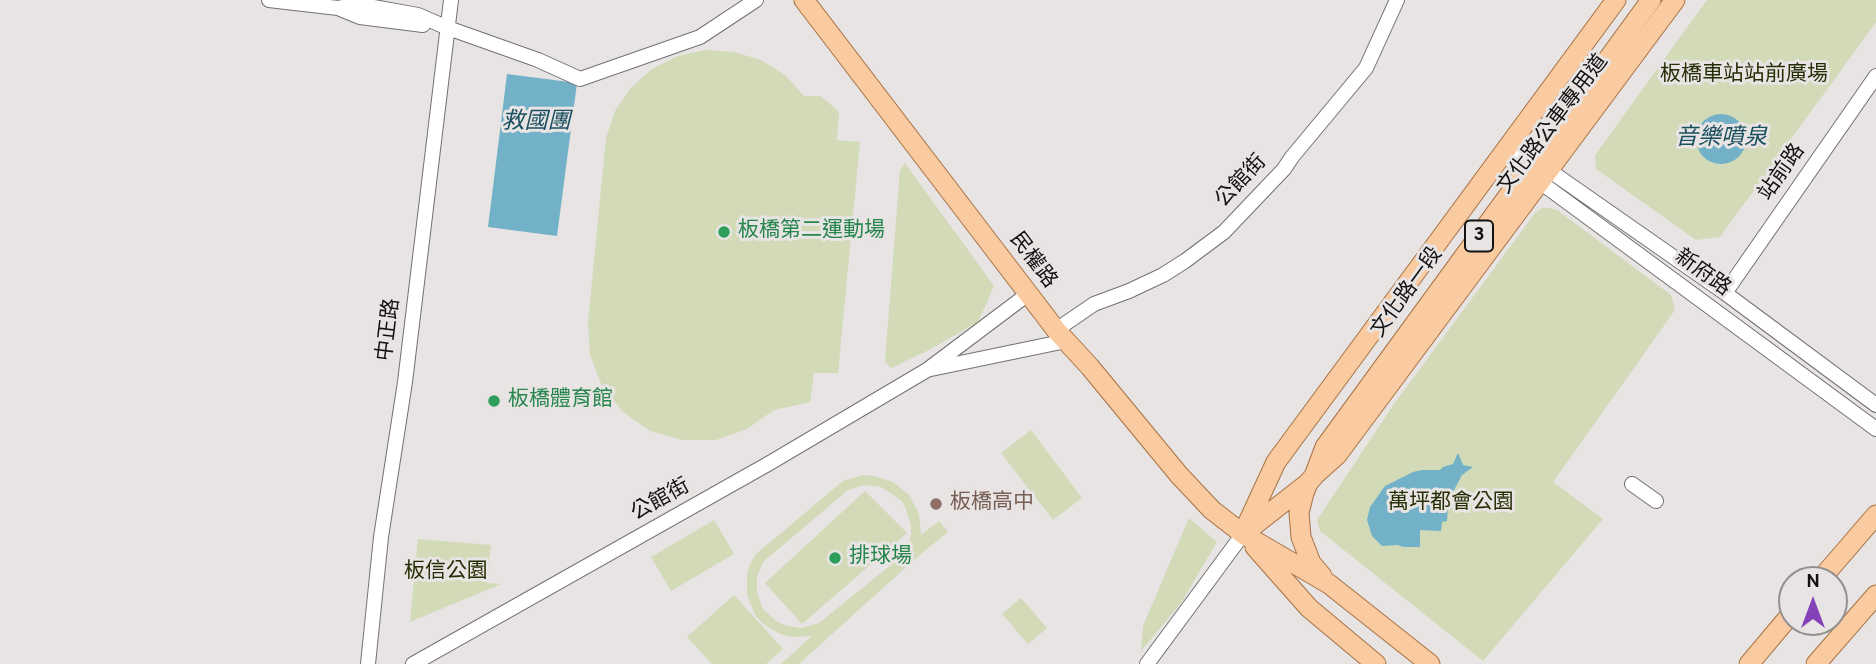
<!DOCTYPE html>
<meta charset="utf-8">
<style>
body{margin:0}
#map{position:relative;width:1876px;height:664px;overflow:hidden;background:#e7e4e3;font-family:Overpass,sans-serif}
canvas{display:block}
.north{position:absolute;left:1778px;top:566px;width:70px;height:70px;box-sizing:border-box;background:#e7e4e3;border:2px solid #92908f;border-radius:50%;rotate:0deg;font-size:19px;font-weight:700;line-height:28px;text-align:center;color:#121110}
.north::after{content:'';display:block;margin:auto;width:24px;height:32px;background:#8342b7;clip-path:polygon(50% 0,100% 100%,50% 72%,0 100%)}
</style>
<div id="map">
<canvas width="1876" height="664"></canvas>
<div class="north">N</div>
</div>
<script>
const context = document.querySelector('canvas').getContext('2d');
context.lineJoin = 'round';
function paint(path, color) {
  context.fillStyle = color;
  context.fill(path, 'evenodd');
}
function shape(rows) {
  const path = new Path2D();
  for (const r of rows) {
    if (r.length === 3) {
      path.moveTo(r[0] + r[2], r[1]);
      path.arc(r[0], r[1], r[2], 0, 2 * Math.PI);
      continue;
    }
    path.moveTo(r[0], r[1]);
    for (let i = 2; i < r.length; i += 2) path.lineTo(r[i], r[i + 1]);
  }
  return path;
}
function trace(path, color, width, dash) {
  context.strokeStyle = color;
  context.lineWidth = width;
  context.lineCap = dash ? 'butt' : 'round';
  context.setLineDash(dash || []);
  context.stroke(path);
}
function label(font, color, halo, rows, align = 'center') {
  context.font = font + ' Overpass,"Noto Sans TC",sans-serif';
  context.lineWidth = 6;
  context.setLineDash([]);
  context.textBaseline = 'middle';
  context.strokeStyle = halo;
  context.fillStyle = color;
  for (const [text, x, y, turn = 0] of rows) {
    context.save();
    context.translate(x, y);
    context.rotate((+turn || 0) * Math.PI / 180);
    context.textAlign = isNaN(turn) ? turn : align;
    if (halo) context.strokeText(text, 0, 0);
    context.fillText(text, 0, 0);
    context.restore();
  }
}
const green = shape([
 [1707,0,1876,0,1876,22,1720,237,1696,240,1596,169,1595,155],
 [705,50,734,52,761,60,785,75,804,96,821,96,839,112,837,140,860,142,838,373,814,373,810,402,774,410,747,429,716,440,682,440,650,431,623,412,602,386,590,355,588,322,606,138,615,111,631,88,652,69,678,56],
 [905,163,994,286,978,322,929,350,891,368,885,361,900,170],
 [1542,208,1550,208,1557,210,1671,295,1675,310,1553,482,1603,519,1483,661,1320,531,1317,520,1394,404,1535,213],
 [1031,430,1082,498,1053,520,1001,453],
 [863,475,874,476,893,482,909,495,919,514,921,535,939,521,948,532,916,558,799,664,781,664,812,636,791,637,780,634,762,623,755,615,747,595,747,574,750,564,756,554,843,481],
 [864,485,881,487,888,491,902,501,906,509,911,525,911,534,907,552,819,623,801,628,784,625,776,621,763,609,757,593,757,576,764,561,848,490],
 [865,491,907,533,802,624,765,583],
 [1189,518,1217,542,1181,603,1141,651,1143,626],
 [714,520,734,554,671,591,651,557],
 [418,539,491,545,487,583,501,584,410,622],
 [734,595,783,649,766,664,712,664,687,637],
 [1021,598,1047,628,1028,644,1002,614]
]);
const water = shape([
 [507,74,577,83,557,236,488,227],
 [1721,139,25],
 [1458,453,1463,465,1473,467,1462,475,1453,492,1448,505,1447,521,1442,522,1441,531,1420,530,1420,547,1404,547,1397,545,1382,546,1372,536,1367,520,1370,507,1385,486,1413,472,1422,470,1440,470,1443,467,1453,464]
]);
const minor = shape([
 [269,0,338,8,360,17,423,25],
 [338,8,357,4,418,15,448,28,538,60,580,79,700,37,756,0],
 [1510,143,1725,293,1876,405],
 [1502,154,1876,429],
 [1725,293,1876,76],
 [1056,330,1094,304,1129,291,1163,275,1185,261,1224,232,1284,169,1292,157,1366,68,1397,0],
 [931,369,1066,341],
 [1632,484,1656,501],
 [368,664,381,537,405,382,451,0],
 [413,664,768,464,927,370,1028,294],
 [1147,664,1243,534]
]);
const major = shape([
 [804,0,1056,330,1090,367,1179,475,1212,510,1243,534,1329,584,1430,664],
 [1317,473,1337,455,1675,0],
 [1308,483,1304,493,1299,513,1301,537,1311,563,1322,576],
 [1245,529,1276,462,1616,0],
 [1243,534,1308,483,1314,476,1325,447,1651,0],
 [1255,547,1309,608,1376,664],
 [1820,580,1876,515],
 [1749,664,1792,613],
 [1816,664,1876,595]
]);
const markers = [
 [724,232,7,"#2e9e5b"],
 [494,401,7,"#2e9e5b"],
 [936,504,7,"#8d6e63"],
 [835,558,7,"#2e9e5b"]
];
const shields = [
 [1479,236,28]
];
const shieldNames = [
 ["3",1479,236]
];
const parkNames = [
 ["板橋車站站前廣場",1744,76],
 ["萬坪都會公園",1451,504],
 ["板信公園",446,573]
];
const streetNames = [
 ["文化路公車專用道",1554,125,-53],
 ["站前路",1783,173,-55],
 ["公館街",1242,182,-47],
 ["民權路",1032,261,53],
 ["新府路",1702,274,36],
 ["文化路一段",1408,293,-54],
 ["中正路",390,330,-83],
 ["公館街",661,501,-29]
];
const leisureNames = [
 ["板橋第二運動場",738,232],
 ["板橋體育館",508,401],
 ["排球場",849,558]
];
const educationNames = [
 ["板橋高中",950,504]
];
const waterNames = [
 ["救國團",536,123],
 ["音樂噴泉",1721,139]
];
paint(green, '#d2dab8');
paint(water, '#72b1c7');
trace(minor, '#747170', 16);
trace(major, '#a77244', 21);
trace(minor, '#fff', 14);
trace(major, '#facaa0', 19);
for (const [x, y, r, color] of markers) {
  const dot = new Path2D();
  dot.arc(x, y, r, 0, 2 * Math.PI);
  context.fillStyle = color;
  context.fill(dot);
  trace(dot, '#e7e4e3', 2.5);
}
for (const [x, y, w] of shields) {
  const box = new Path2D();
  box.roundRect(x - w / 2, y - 15.5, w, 31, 5);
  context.fillStyle = '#e7e4e3';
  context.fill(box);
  trace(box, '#121110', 2);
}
label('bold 19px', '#121110', null, shieldNames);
label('21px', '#272e05', '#e7e4e3', parkNames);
label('21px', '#121110', '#e7e4e3', streetNames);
label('21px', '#27864d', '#e7e4e3', leisureNames, 'left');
label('21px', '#785e54', '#e7e4e3', educationNames, 'left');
label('italic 23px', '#194f5f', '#e7e4e3', waterNames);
</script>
